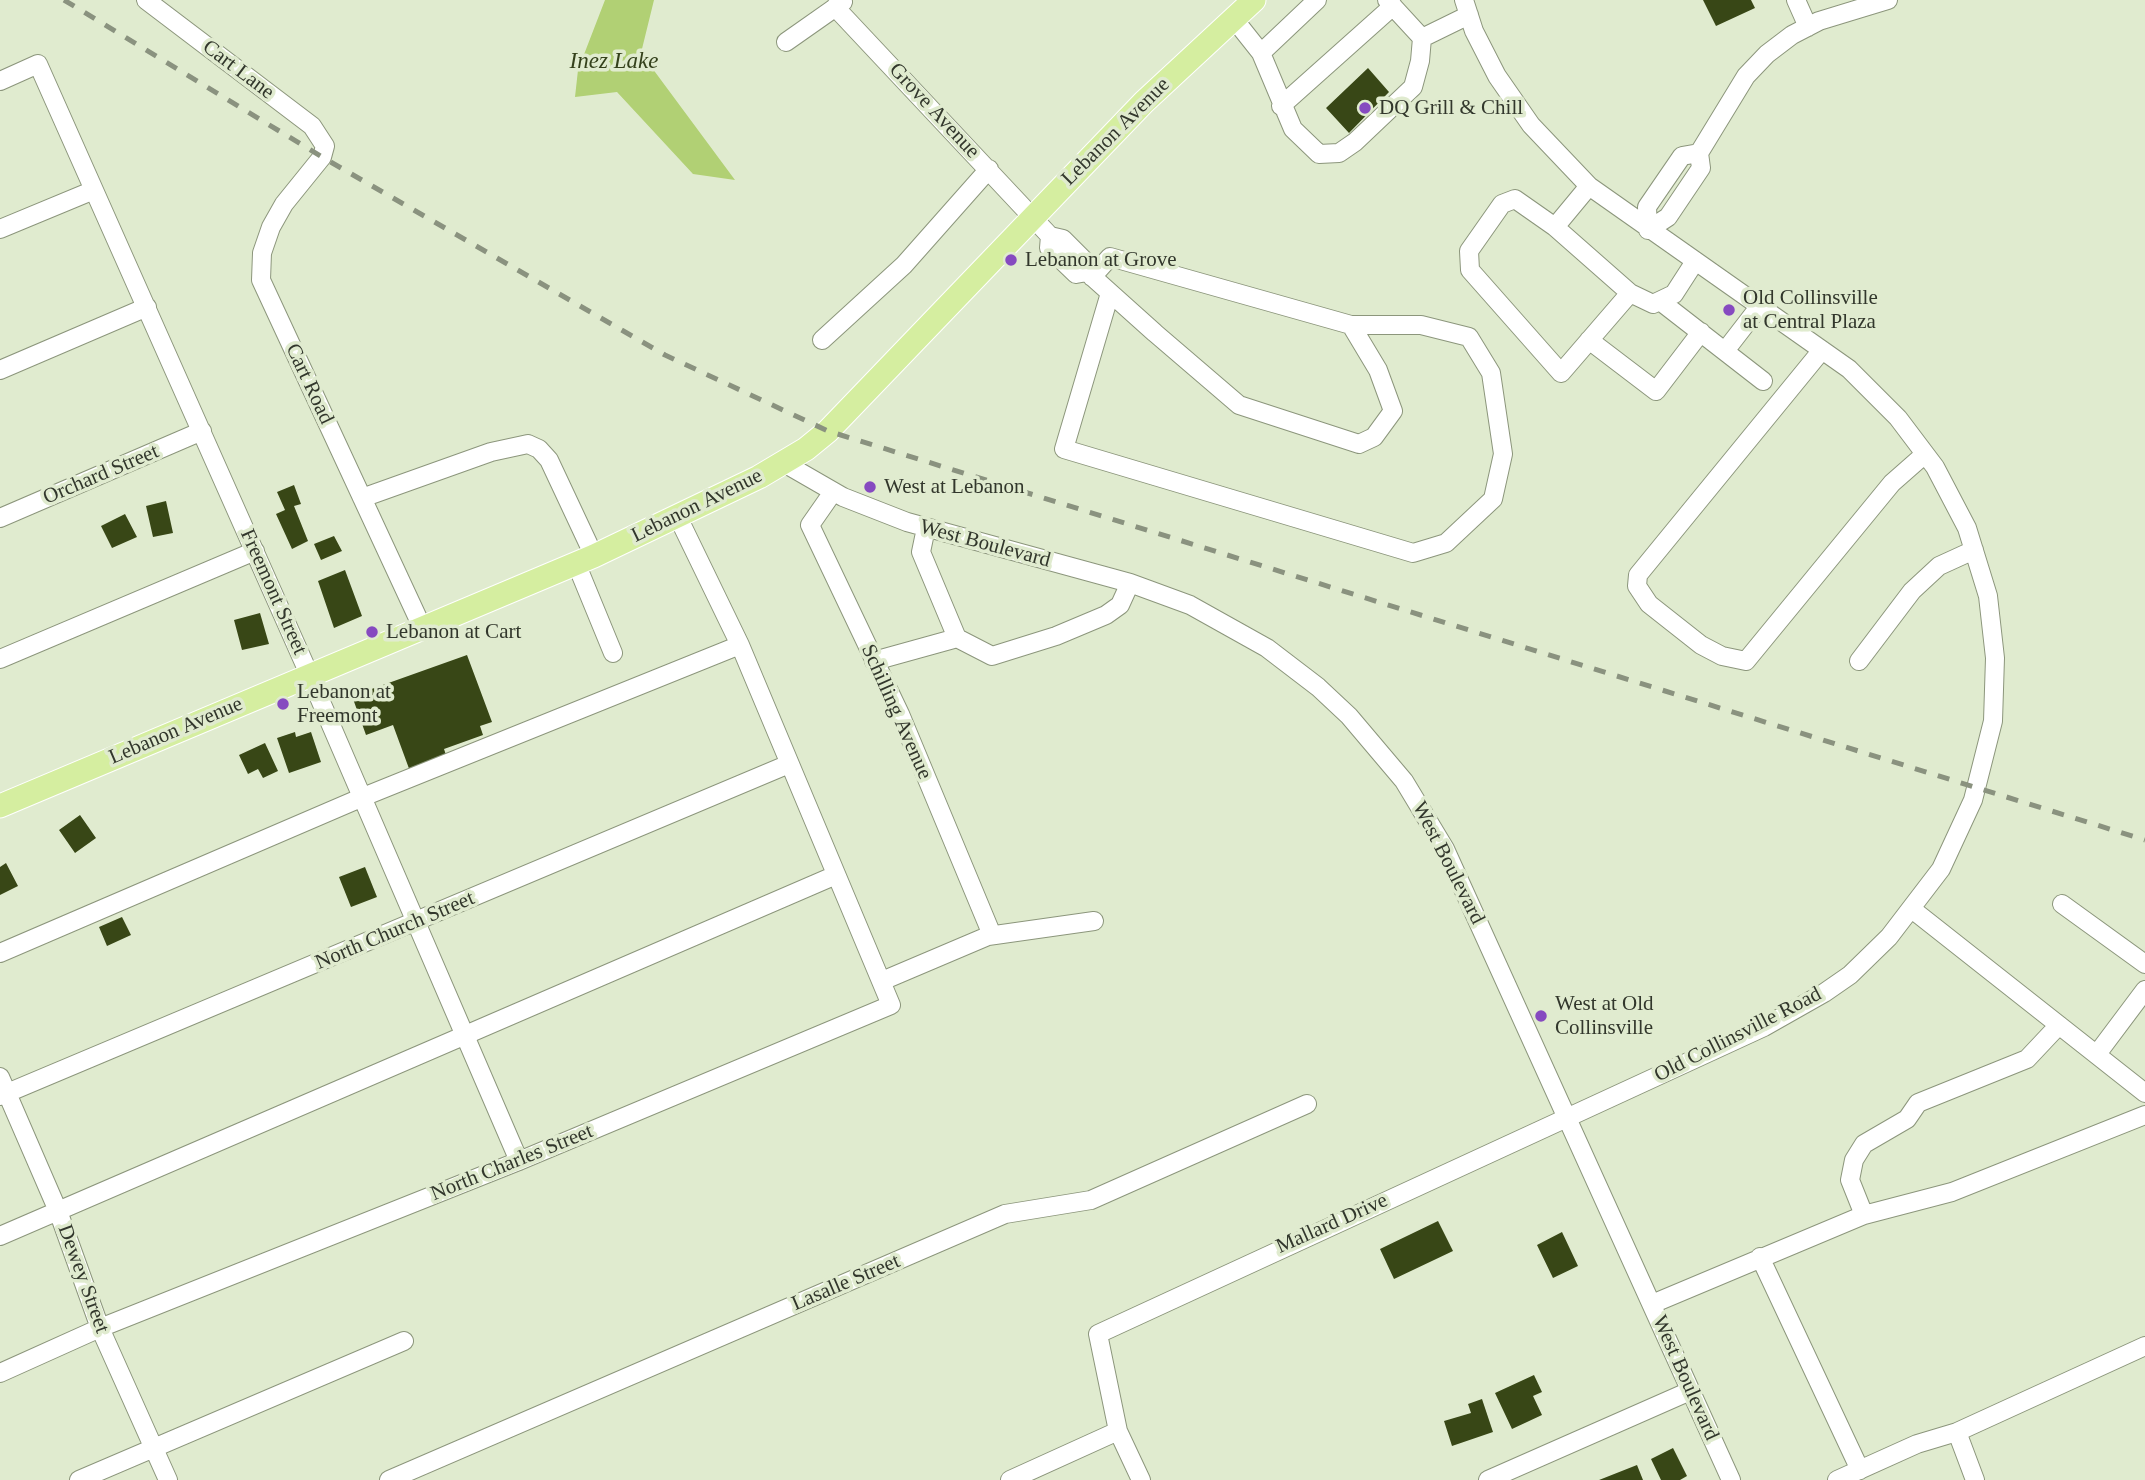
<!DOCTYPE html>
<style>
body{margin:0}
canvas{display:block;background:#e0ebcf}
</style>
<canvas width="2145" height="1480"></canvas>
<script>
const context = document.querySelector('canvas').getContext('2d');
context.lineJoin = 'round';
function paint(path, color) {
  context.fillStyle = color;
  context.fill(path, 'evenodd');
}
function shape(rows) {
  const path = new Path2D();
  for (const r of rows) {
    path.moveTo(r[0], r[1]);
    for (let i = 2; i < r.length; i += 2) path.lineTo(r[i], r[i + 1]);
  }
  return path;
}
function trace(path, color, width, dash) {
  context.strokeStyle = color;
  context.lineWidth = width;
  context.lineCap = dash ? 'butt' : 'round';
  context.setLineDash(dash || []);
  context.stroke(path);
}
function label(font, color, halo, rows, align = 'center') {
  context.font = font + ' Georgia,serif';
  context.lineWidth = 7;
  context.setLineDash([]);
  context.textBaseline = 'middle';
  context.strokeStyle = halo;
  context.fillStyle = color;
  for (const [text, x, y, turn = 0] of rows) {
    context.save();
    context.translate(x, y);
    context.rotate((+turn || 0) * Math.PI / 180);
    context.textAlign = isNaN(turn) ? turn : align;
    if (halo) context.strokeText(text, 0, 0);
    context.fillText(text, 0, 0);
    context.restore();
  }
}
const water = shape([
 [605,0,654,0,641,53,735,180,693,174,617,92,575,97,578,70]
]);
const building = shape([
 [1703,0,1751,0,1755,8,1716,26],
 [1368,68,1389,92,1349,133,1326,108],
 [294,485,301,504,294,506,308,541,292,549,276,514,285,510,277,492],
 [166,501,173,533,153,537,146,506],
 [125,514,137,537,112,548,101,526],
 [334,536,342,551,321,560,314,544],
 [345,570,362,616,334,628,318,581],
 [260,613,269,644,242,650,234,620],
 [467,655,492,722,480,726,483,735,444,749,448,761,411,774,393,725,366,735,352,696],
 [295,732,296,737,311,732,321,762,289,773,277,738],
 [265,743,278,771,263,778,258,769,248,774,239,755],
 [80,815,96,838,75,853,59,830],
 [6,863,18,886,0,895,0,867],
 [365,867,377,897,351,907,339,877],
 [122,917,131,935,107,946,99,927],
 [1438,1221,1453,1251,1394,1279,1380,1249],
 [1562,1232,1578,1266,1553,1278,1537,1245],
 [1534,1375,1542,1392,1533,1396,1542,1415,1512,1429,1495,1393],
 [1482,1399,1493,1432,1452,1446,1444,1421,1471,1413,1468,1404],
 [1673,1448,1687,1476,1680,1480,1661,1480,1651,1459],
 [1637,1465,1643,1480,1599,1480]
]);
const minor = shape([
 [146,0,312,126,325,146,322,157,284,204,271,227,262,253,261,280,422,627],
 [1387,0,1422,38,1469,15],
 [1796,0,1808,27],
 [835,7,1050,236,1063,239,1088,264,1087,272,1155,333,1239,405,1359,444,1374,437,1393,411,1378,370,1351,325,1110,257,1092,277],
 [1234,19,1261,53,1317,0],
 [786,42,843,2],
 [1261,53,1293,129,1319,154,1339,153,1355,142,1413,87,1420,61,1422,38],
 [0,81,38,64,309,674,519,1161],
 [1281,106,1393,6],
 [1699,153,1682,156,1647,207,1648,230,1668,217,1701,168,1699,153,1746,76,1767,54,1792,35,1819,21,1888,0],
 [1555,227,1630,293,1561,373,1470,270,1469,251,1502,204,1515,199,1555,227,1589,186],
 [0,229,94,190],
 [1050,236,1049,248,1076,274,1087,272],
 [1110,293,1064,449,1413,553,1446,543,1493,499,1503,454,1491,373,1469,337,1421,325,1351,325],
 [1630,293,1653,304,1674,294,1694,263],
 [1660,301,1763,381],
 [822,340,904,265,989,169],
 [1589,340,1656,391,1701,332],
 [1822,350,1638,575,1637,586,1649,604,1701,645,1722,656,1746,661,1892,483,1925,454],
 [1725,351,1759,307],
 [0,370,147,307],
 [784,463,843,497,907,522,1130,583,1190,605,1267,648,1318,687,1349,716,1404,781,1445,849,1731,1480],
 [833,492,810,525,900,714,992,935,988,936],
 [362,498,491,452,528,444,539,449,549,460,594,556],
 [0,518,202,431],
 [576,563,613,653],
 [957,638,992,656,1056,636,1106,615,1120,605,1130,583],
 [0,659,255,551],
 [874,661,957,638,921,552,926,528],
 [1859,661,1912,591,1939,566,1974,550],
 [2062,904,2145,964],
 [1913,910,2145,1093],
 [0,953,363,797,740,645],
 [882,981,988,936,1094,921],
 [2097,1054,2145,990],
 [0,1077,58,1211,100,1328,168,1480],
 [0,1096,789,764],
 [1864,1215,1850,1180,1854,1160,1864,1144,1907,1119,1918,1103,2027,1059,2059,1025],
 [0,1236,836,875],
 [1760,1257,1860,1470],
 [1652,1304,1864,1215,1952,1192,2145,1115],
 [0,1373,100,1328,519,1161,891,1005,740,645,677,515],
 [1957,1432,1975,1480],
 [79,1480,404,1341],
 [389,1480,1005,1214,1091,1200,1307,1104],
 [1010,1480,1118,1431],
 [1141,1480,1118,1431,1098,1334,1764,1027,1824,993,1850,975,1889,937,1941,869,1973,800,1993,721,1995,658,1988,596,1967,528,1935,467,1898,418,1849,369,1589,186,1531,125,1497,76,1474,31,1464,0],
 [1488,1480,1690,1391],
 [1837,1480,1917,1444,1957,1432,2145,1346]
]);
const major = shape([
 [0,806,594,556,759,477,806,449,828,431,1144,102,1254,0]
]);
const rail = shape([
 [64,0,322,157,665,355,828,431,2145,840]
]);
const markers = [
 [1365,108,7,"#864ac0"],
 [1011,260,7,"#864ac0"],
 [1729,310,7,"#864ac0"],
 [870,487,7,"#864ac0"],
 [372,632,7,"#864ac0"],
 [283,704,7,"#864ac0"],
 [1541,1016,7,"#864ac0"]
];
const streetNames = [
 ["Cart Lane",238,70,37],
 ["Grove Avenue",934,111,47],
 ["Lebanon Avenue",1116,132,-45],
 ["Cart Road",309,384,65],
 ["Orchard Street",101,475,-23],
 ["Lebanon Avenue",697,506,-26],
 ["West Boulevard",985,544,15],
 ["Freemont Street",273,592,66],
 ["Schilling Avenue",896,712,66],
 ["Lebanon Avenue",176,731,-23],
 ["West Boulevard",1448,863,63],
 ["North Church Street",395,931,-23],
 ["Old Collinsville Road",1738,1035,-27],
 ["North Charles Street",512,1163,-22],
 ["Mallard Drive",1332,1224,-24],
 ["Dewey Street",83,1279,70],
 ["Lasalle Street",846,1283,-23],
 ["West Boulevard",1685,1378,66]
];
const poiNames = [
 ["DQ Grill & Chill",1379,108],
 ["Lebanon at Grove",1025,260],
 ["Old Collinsville",1743,298],
 ["at Central Plaza",1743,322],
 ["West at Lebanon",884,487],
 ["Lebanon at Cart",386,632],
 ["Lebanon at",297,692],
 ["Freemont",297,716],
 ["West at Old",1555,1004],
 ["Collinsville",1555,1028]
];
const waterNames = [
 ["Inez Lake",614,62]
];
paint(water, '#b1d074');
paint(building, '#384716');
trace(minor, '#8c967c', 20);
trace(major, '#fff', 25);
trace(minor, '#fff', 18);
trace(major, '#d5eea0', 23);
trace(rail, '#8a927f', 5, [12, 12]);
for (const [x, y, r, color] of markers) {
  const dot = new Path2D();
  dot.arc(x, y, r, 0, 2 * Math.PI);
  context.fillStyle = color;
  context.fill(dot);
  trace(dot, '#e0ebcf', 2.5);
}
label('21px', '#32372c', '#e0ebcf', streetNames);
label('21px', '#32372c', '#e0ebcf', poiNames, 'left');
label('italic 23px', '#34411b', '#e0ebcf', waterNames);
</script>
